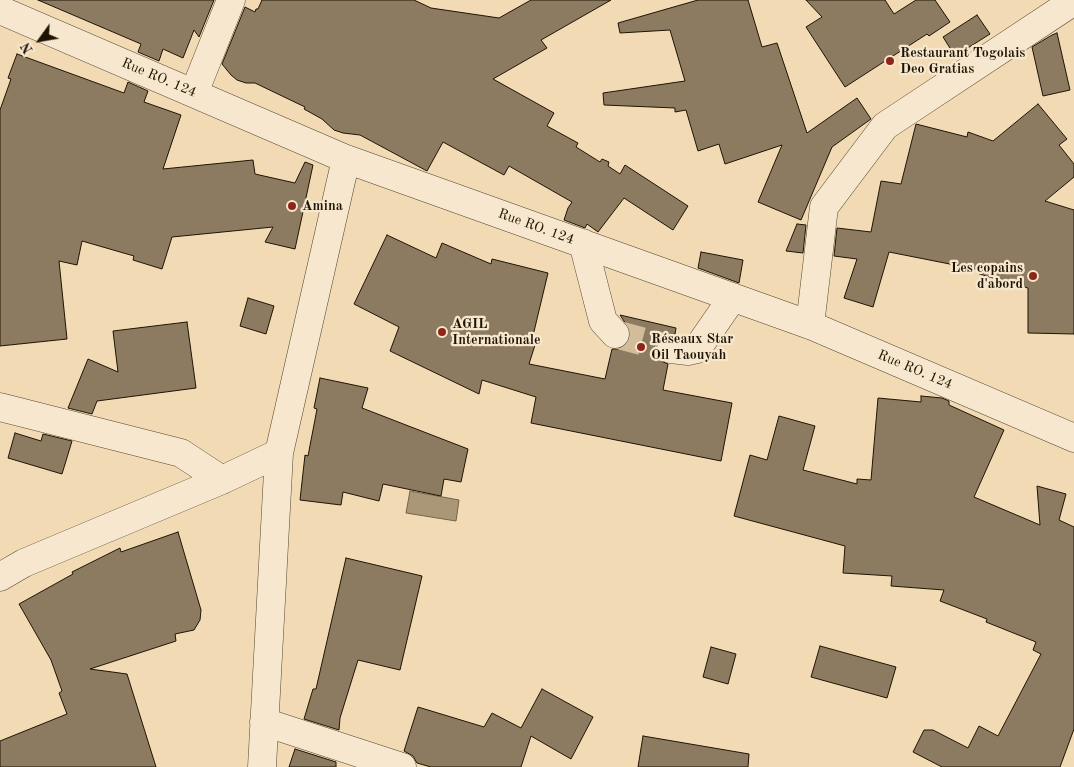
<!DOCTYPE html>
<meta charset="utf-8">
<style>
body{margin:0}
#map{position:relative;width:1074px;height:767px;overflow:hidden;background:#f1dab4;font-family:"Old Standard TT",serif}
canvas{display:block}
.north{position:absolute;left:15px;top:15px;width:50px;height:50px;-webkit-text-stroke:4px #f6e7ce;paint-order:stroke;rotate:238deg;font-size:14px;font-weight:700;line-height:20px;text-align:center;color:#1f1404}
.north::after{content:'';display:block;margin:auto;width:18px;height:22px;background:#1f1404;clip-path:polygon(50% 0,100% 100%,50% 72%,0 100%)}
</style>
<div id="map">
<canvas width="1074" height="767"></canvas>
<div class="north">N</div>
</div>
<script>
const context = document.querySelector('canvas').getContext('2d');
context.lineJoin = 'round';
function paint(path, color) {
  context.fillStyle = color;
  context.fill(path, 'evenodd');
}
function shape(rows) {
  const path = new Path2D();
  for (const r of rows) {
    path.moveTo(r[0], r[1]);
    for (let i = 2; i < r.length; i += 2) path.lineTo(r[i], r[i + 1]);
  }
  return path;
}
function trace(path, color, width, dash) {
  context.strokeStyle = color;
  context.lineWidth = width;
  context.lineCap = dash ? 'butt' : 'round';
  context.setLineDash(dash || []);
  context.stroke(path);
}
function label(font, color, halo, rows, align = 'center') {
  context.font = font + ' "Old Standard TT",serif';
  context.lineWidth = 4.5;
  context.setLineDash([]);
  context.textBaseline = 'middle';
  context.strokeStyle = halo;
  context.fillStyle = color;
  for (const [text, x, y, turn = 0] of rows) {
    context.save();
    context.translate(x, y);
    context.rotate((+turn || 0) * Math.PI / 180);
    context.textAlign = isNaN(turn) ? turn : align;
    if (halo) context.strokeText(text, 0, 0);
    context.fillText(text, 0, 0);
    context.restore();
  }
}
const water = shape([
 [410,491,459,500,456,521,406,513,410,491]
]);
const building = shape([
 [38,0,214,0,199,37,194,30,183,58,163,49,159,61,138,52,141,44,38,0],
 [262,0,414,0,431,8,499,18,531,0,611,0,541,40,547,48,493,79,554,113,547,126,578,143,576,147,600,162,602,159,609,162,608,166,620,174,625,165,688,206,673,230,624,198,598,232,587,224,585,228,564,220,568,208,572,202,509,166,504,175,443,142,427,171,360,135,343,133,334,130,322,119,304,109,305,107,255,83,246,83,237,80,231,75,222,64,245,7,255,12,256,9,258,9,262,0],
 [698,0,748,0,762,47,777,43,807,133,857,98,871,119,832,147,801,220,758,202,782,145,725,164,719,144,698,151,686,110,675,112,675,108,604,105,603,93,685,81,670,30,620,33,618,23,698,0],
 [806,0,885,0,894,14,916,0,935,0,950,22,929,36,927,34,845,87,806,27,822,17,806,0],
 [977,15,990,34,955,56,943,37,977,15],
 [1057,33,1070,90,1043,96,1032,47,1052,35,1057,33],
 [17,54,124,93,128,82,148,91,144,102,181,115,163,169,253,160,255,174,295,183,305,162,313,165,295,249,265,242,273,227,172,237,162,269,133,260,134,256,82,241,77,265,59,261,67,339,0,346,0,110,11,79,8,78,17,54],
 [1038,104,1067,139,1059,145,1074,164,1074,177,1045,201,1074,210,1074,334,1028,333,1028,288,979,274,980,270,889,252,873,307,844,298,857,259,834,256,837,228,871,232,881,181,901,184,916,124,967,137,968,132,993,141,1038,104],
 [797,224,806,225,803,253,786,251,797,224],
 [387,235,436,258,442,243,491,264,492,259,548,273,531,344,535,345,529,364,605,379,612,349,619,349,625,346,630,338,630,330,620,315,676,328,675,334,664,335,659,339,656,347,657,356,661,361,668,364,663,390,732,403,721,461,531,423,536,397,482,380,479,394,390,351,399,327,354,304,387,235],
 [701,252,743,260,739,283,698,268,701,252],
 [248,298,274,306,266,334,240,326,248,298],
 [187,322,196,388,97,401,92,414,68,408,88,359,118,372,113,331,187,322],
 [320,378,368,388,362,408,468,449,461,482,444,479,441,496,383,484,379,501,343,492,341,505,300,500,305,455,308,456,317,409,314,408,320,378],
 [921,396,942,398,949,401,949,405,1004,430,974,497,1040,525,1037,486,1066,494,1059,520,1074,527,1074,729,1060,767,942,767,913,752,924,730,933,730,968,748,979,726,998,736,1041,654,1033,650,1036,642,986,622,987,619,940,601,944,590,891,586,892,576,843,573,845,546,734,516,750,455,767,460,779,416,815,426,803,470,857,484,857,479,871,480,878,398,921,402,921,396],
 [15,433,41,441,43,434,72,441,62,474,8,458,15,433],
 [178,532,201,610,200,620,194,630,175,634,176,641,90,669,127,674,156,767,0,767,0,741,67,714,59,693,62,691,51,660,19,604,73,574,72,572,120,548,121,552,178,532],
 [346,558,422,576,400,670,358,660,340,718,339,730,304,719,313,689,316,689,346,558],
 [820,646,896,667,887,698,811,677,820,646],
 [711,647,736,654,728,684,703,677,711,647],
 [542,689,593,717,571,759,531,736,521,767,431,767,417,763,413,756,404,751,418,707,484,727,492,713,521,728,542,689],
 [643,736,749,754,748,767,638,767,643,736],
 [295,749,336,762,336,767,289,767,295,749]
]);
const minorTunnel = shape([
 [615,334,671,349]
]);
const minor = shape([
 [0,10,346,159,810,325,1074,438],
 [194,93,231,0],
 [583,243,603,321,615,334],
 [810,325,824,207,885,126,1074,1],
 [671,349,688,351,697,349,733,297],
 [0,407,181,453,222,480],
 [0,577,24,563,222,480,279,453],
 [264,722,402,767],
 [262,767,279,453,346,159]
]);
const markers = [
 [890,61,5,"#8f2418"],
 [292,206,5,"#8f2418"],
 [1033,276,5,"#8f2418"],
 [442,332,5,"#8f2418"],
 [641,347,5,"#8f2418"]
];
const poiNames = [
 ["Restaurant Togolais",900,53],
 ["Deo Gratias",900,69],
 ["Amina",302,206],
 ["Les copains",1023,268,"right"],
 ["d'abord",1023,284,"right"],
 ["AGIL",452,324],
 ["Internationale",452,340],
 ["Réseaux Star",651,339],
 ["Oil Taouyah",651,355]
];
const streetNames = [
 ["Rue RO. 124",159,78,23],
 ["Rue RO. 124",536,227,20],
 ["Rue RO. 124",915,370,23]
];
paint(water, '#aa9778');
trace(water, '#72634a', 1);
paint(building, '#8c7b60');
trace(building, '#1f1404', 1);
trace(minorTunnel, '#d2bc9a', 28, [28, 14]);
trace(minor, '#544630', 29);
trace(minor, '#f6e7ce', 28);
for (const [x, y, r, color] of markers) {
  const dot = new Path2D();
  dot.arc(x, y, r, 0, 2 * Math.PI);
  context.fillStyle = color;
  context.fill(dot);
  trace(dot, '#f6e7ce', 2);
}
label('bold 14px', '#1f1404', '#f6e7ce', poiNames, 'left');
label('14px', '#1f1404', '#f6e7ce', streetNames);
</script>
